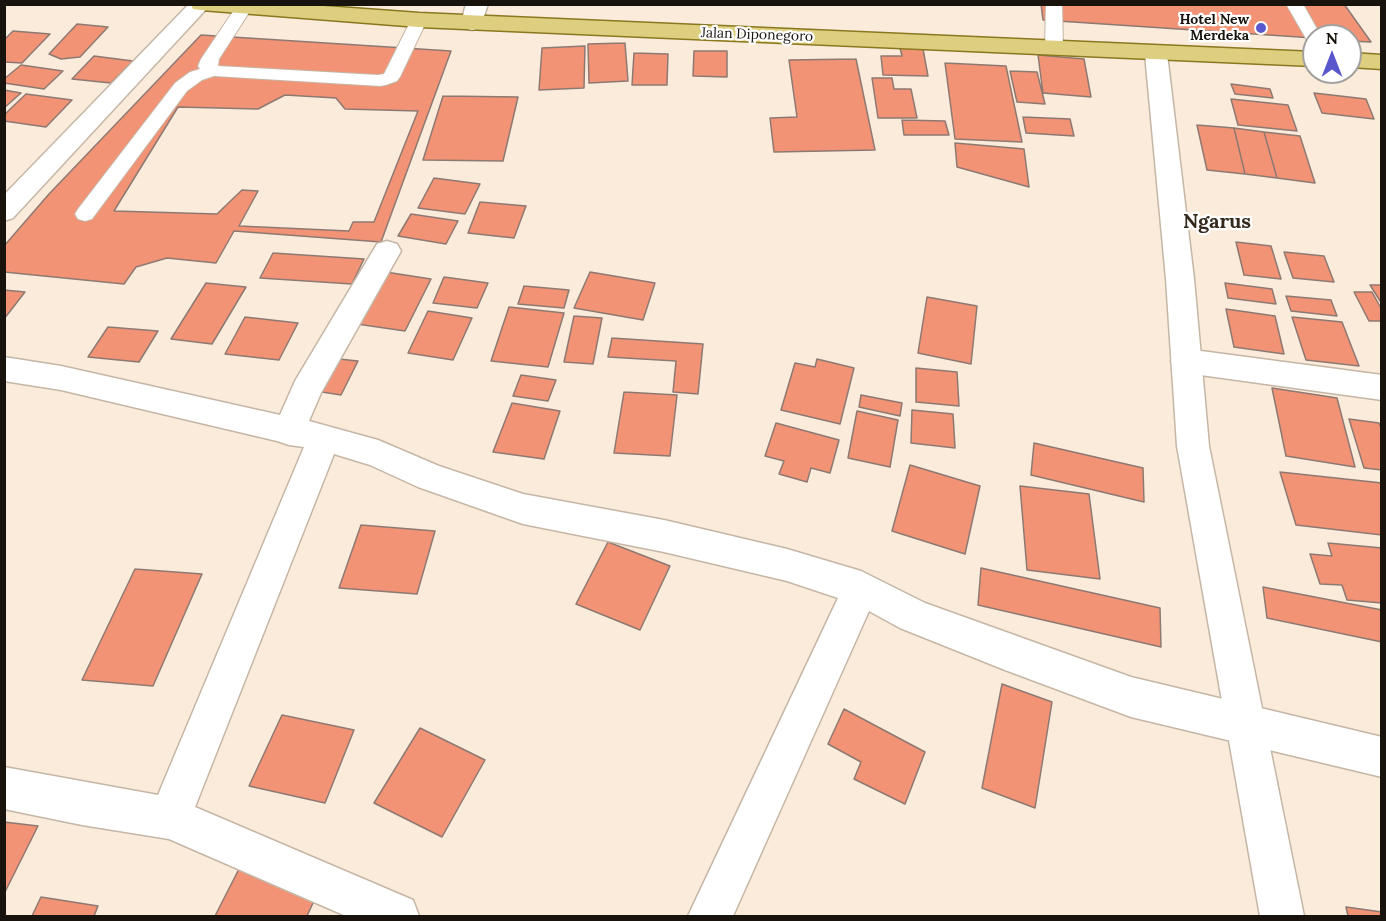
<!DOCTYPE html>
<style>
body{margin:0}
#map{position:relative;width:1386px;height:921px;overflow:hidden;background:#fbebda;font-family:Lora,serif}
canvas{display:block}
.frame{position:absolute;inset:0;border:6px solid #19130e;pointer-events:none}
.north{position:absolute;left:1302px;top:24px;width:60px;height:60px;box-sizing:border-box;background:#fff;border:2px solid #a3a19f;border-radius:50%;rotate:0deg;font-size:16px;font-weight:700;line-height:24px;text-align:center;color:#19130e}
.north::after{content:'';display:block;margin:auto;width:21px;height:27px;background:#5956ce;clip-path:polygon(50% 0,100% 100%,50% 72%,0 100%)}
</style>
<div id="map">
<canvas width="1386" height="921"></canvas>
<div class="frame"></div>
<div class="north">N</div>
</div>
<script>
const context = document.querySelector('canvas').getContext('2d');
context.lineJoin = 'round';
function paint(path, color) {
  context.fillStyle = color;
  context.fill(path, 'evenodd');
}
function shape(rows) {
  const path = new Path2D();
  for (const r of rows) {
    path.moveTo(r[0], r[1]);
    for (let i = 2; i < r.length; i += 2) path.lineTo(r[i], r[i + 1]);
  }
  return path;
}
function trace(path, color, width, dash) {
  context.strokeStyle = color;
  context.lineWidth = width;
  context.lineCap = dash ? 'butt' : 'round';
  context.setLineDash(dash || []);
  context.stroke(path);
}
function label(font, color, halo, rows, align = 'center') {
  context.font = font + ' Lora,serif';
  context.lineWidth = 4.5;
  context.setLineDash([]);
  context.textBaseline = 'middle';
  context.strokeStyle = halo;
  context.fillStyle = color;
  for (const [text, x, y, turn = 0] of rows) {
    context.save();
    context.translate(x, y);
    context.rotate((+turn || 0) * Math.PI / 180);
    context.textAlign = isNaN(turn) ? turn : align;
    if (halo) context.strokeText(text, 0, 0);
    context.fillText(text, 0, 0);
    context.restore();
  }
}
const building = shape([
 [1041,4,1344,4,1371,42,1350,41,1350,36,1314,36,1314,38,1043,20,1041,4],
 [77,24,108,27,80,57,61,59,49,54,77,24],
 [13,31,50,34,22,63,4,62,4,40,13,31],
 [201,35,451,51,381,242,234,231,216,263,167,258,136,267,124,284,4,272,4,246,49,194,201,35],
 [625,43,628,81,589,83,588,44,625,43],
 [585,46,584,88,539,90,542,48,585,46],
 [900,48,923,49,928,76,883,75,881,56,902,56,900,48],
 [694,51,727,51,727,77,693,76,694,51],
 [634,53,668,54,667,85,632,85,634,53],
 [1038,55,1084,59,1091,97,1043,93,1038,55],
 [94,56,133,61,111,83,72,79,94,56],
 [856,59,875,150,774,152,770,118,797,117,789,60,856,59],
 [945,63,1006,66,1022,142,955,139,945,63],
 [21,65,63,71,44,89,4,83,4,79,21,65],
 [1010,71,1037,72,1045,104,1017,102,1010,71],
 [872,78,892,78,894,89,911,89,917,118,878,118,872,78],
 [1231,84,1270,89,1273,98,1235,94,1231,84],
 [4,90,21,93,4,108,4,90],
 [1314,93,1366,99,1374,119,1322,113,1314,93],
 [26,94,72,100,46,127,4,121,4,115,26,94],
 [285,95,336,98,345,109,418,111,374,222,353,222,349,231,239,226,258,191,242,190,217,214,114,211,178,107,258,109,285,95],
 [443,96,518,97,503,161,423,160,443,96],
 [1231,99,1288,105,1297,131,1238,125,1231,99],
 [1023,117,1070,119,1074,136,1026,133,1023,117],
 [902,120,945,121,949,135,904,135,902,120],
 [1197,125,1234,128,1245,174,1207,170,1197,125],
 [1234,128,1264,132,1277,178,1245,174,1234,128],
 [1264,132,1300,136,1315,183,1277,178,1264,132],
 [955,143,1024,149,1029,187,957,167,955,143],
 [434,178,480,184,465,214,418,208,434,178],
 [480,202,526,206,514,238,468,233,480,202],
 [411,214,458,221,446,244,398,236,411,214],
 [1236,242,1271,246,1281,279,1244,275,1236,242],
 [1284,252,1324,256,1334,282,1293,278,1284,252],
 [273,253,364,259,352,284,260,278,273,253],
 [379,271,431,279,405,331,350,323,379,271],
 [590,272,655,283,643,320,574,308,590,272],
 [444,277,488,283,477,308,433,303,444,277],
 [206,283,246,287,212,344,171,339,206,283],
 [1225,283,1272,289,1276,304,1228,298,1225,283],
 [1370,285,1382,285,1382,304,1370,285],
 [524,286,569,290,564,308,518,304,524,286],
 [4,290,25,292,4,319,4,290],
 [1354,292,1372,292,1382,310,1382,321,1369,321,1354,292],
 [1286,296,1331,300,1337,316,1291,311,1286,296],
 [927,297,977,306,971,364,918,353,927,297],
 [509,307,564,313,548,367,491,361,509,307],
 [1226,309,1275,316,1284,354,1234,347,1226,309],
 [428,311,472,318,453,360,408,353,428,311],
 [574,316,602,318,593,364,564,362,574,316],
 [245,317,298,323,279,360,225,354,245,317],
 [1292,317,1342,322,1359,366,1306,360,1292,317],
 [108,327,158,331,139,362,88,357,108,327],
 [612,338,703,344,698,394,673,392,676,361,608,357,612,338],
 [339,359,358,361,341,395,322,392,339,359],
 [817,359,854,368,840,424,781,410,795,363,815,367,817,359],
 [916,368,957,372,959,406,916,402,916,368],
 [521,375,556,380,548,401,513,396,521,375],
 [1272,388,1337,398,1355,467,1286,456,1272,388],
 [624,392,677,395,670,456,614,453,624,392],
 [861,395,902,403,900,416,859,407,861,395],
 [512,403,560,411,544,459,493,452,512,403],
 [912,410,953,414,955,448,911,443,912,410],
 [857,411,898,420,890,467,848,458,857,411],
 [1349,419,1379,423,1382,430,1382,470,1364,468,1349,419],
 [776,423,839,440,830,473,811,468,807,482,779,474,784,461,765,456,776,423],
 [1034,443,1143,468,1144,502,1031,475,1034,443],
 [910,465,980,486,965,554,892,531,910,465],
 [1280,472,1382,483,1382,535,1296,525,1280,472],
 [1020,486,1089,494,1100,579,1027,570,1020,486],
 [361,525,435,531,417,594,339,588,361,525],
 [608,542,670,566,640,630,576,604,608,542],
 [1328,543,1382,548,1382,603,1347,600,1342,585,1320,584,1310,554,1332,556,1328,543],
 [981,568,1160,608,1161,647,978,605,981,568],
 [135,569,202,574,153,686,82,680,135,569],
 [1263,587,1382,610,1382,642,1267,618,1263,587],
 [1002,684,1052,702,1035,808,982,788,1002,684],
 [844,709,925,752,905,804,854,779,861,762,828,744,844,709],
 [282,715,354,730,325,803,249,786,282,715],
 [420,728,485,760,442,837,374,803,420,728],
 [4,822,38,826,4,894,4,822],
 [241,865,319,890,307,916,215,916,241,865],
 [41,897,98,906,94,916,32,916,41,897],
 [1346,907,1382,912,1382,916,1348,916,1346,907]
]);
const lane = shape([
 [238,4,250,4,252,8,219,59,218,66,378,75,384,74,413,16,419,15,427,20,400,77,397,81,386,85,380,86,214,76,202,80,187,91,92,219,85,221,78,219,75,214,78,209,175,83,190,72,200,69,198,66,201,59,238,4],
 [1046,4,1062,4,1063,47,1060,51,1054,52,1048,51,1045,47,1046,4],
 [1286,4,1303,4,1321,36,1314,36,1314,43,1308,42,1286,4]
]);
const street = shape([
 [189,4,211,4,13,218,4,221,4,195,189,4],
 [466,4,488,4,480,28,472,30,464,28,461,23,466,4],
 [387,241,397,244,401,251,321,393,309,421,378,440,439,466,523,494,664,520,787,549,861,571,925,603,1131,677,1382,737,1382,777,1131,717,1005,670,900,628,869,611,733,916,688,916,838,598,787,581,664,552,523,524,418,487,370,465,334,454,195,807,413,900,419,916,346,916,169,839,82,825,4,809,4,767,158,795,304,447,289,445,277,441,61,390,4,381,4,357,61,366,280,415,295,381,377,244,387,241],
 [1186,349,1382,375,1382,400,1186,373,1175,369,1171,361,1175,353,1186,349]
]);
const secondary = shape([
 [1156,47,1164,49,1167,54,1194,279,1209,446,1304,916,1260,916,1177,446,1166,279,1145,54,1148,49,1156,47]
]);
const primary = shape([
 [191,4,296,4,419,13,1314,52,1314,66,419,27,201,10,193,9,191,4],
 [1350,53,1382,55,1382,69,1350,67,1350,53]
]);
const markers = [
 [1261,28,6,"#5956ce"]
];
const farPoinames = [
 ["Hotel New",1249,20],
 ["Merdeka",1249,36]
];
const farStreetnames = [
 ["Jalan Diponegoro",757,35,2]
];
const quarterNames = [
 ["Ngarus",1217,222]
];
paint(building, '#f29375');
trace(building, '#8e7972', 1.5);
trace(lane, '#c5b6a6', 2);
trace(street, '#c5b6a6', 3);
trace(secondary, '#c5b6a6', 3);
trace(primary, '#8a7820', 3);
paint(lane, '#fff');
paint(street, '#fff');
paint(secondary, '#fff');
paint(primary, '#ddcf7f');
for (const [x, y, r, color] of markers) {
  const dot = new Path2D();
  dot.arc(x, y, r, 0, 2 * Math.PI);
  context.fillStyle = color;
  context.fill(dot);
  trace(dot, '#fff', 2);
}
label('bold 14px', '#19130e', '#fff', farPoinames, 'right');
label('14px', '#19130e', '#fff', farStreetnames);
label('bold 20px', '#35291d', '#fff', quarterNames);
</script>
